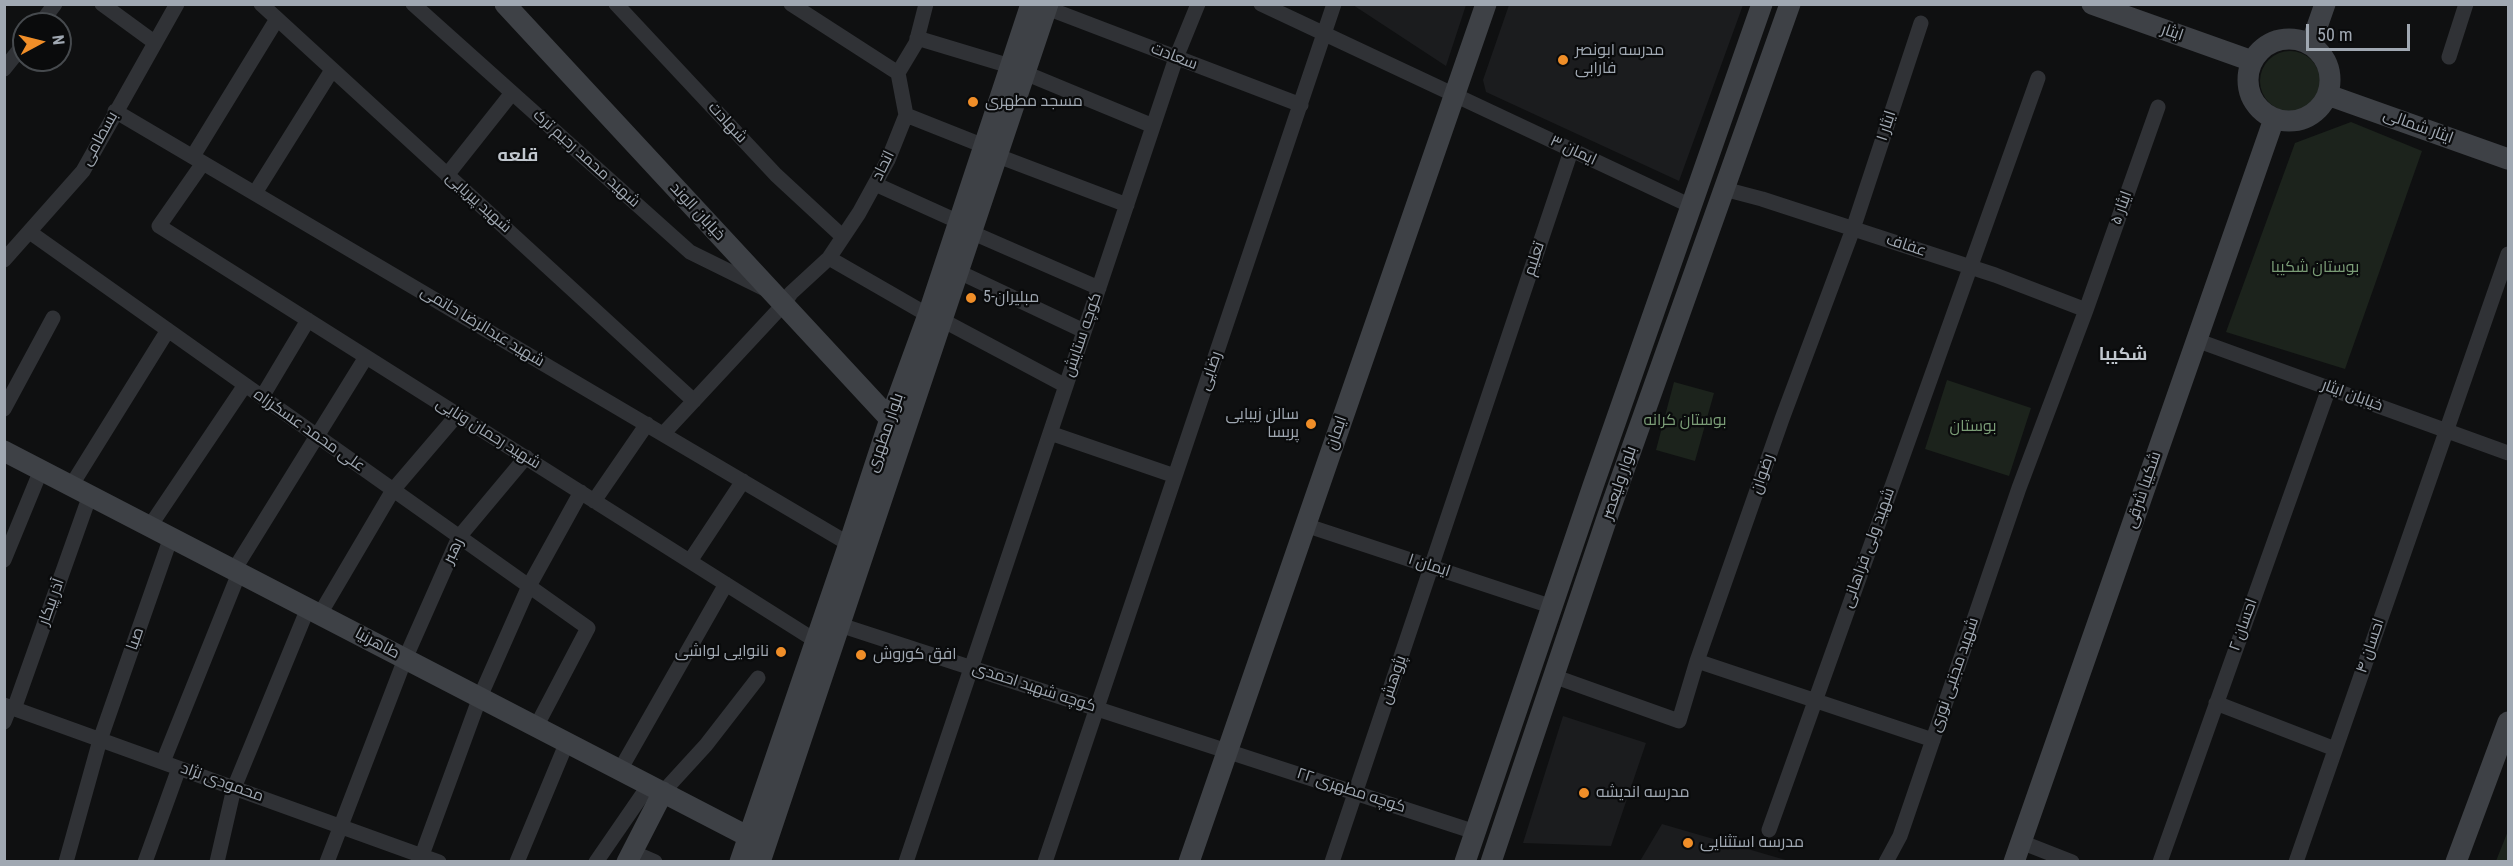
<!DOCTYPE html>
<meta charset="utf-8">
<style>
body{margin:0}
#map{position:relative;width:2513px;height:866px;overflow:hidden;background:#0f1011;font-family:"Roboto Condensed",sans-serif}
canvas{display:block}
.frame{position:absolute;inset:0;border:6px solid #a0a8b2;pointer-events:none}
.north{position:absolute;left:12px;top:12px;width:60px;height:60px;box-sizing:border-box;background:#0a0b0c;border:2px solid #464a4e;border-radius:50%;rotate:83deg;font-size:16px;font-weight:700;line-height:24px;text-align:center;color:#a0a8b2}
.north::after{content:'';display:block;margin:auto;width:21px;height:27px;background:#f08e28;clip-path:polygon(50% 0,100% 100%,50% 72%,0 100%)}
.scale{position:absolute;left:2306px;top:24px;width:104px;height:27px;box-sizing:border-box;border:3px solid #a0a8b2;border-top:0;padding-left:8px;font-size:18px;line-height:21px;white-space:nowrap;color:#a0a8b2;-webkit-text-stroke:4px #0a0b0c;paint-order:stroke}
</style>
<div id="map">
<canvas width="2513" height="866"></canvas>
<div class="frame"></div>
<div class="north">N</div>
<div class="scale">50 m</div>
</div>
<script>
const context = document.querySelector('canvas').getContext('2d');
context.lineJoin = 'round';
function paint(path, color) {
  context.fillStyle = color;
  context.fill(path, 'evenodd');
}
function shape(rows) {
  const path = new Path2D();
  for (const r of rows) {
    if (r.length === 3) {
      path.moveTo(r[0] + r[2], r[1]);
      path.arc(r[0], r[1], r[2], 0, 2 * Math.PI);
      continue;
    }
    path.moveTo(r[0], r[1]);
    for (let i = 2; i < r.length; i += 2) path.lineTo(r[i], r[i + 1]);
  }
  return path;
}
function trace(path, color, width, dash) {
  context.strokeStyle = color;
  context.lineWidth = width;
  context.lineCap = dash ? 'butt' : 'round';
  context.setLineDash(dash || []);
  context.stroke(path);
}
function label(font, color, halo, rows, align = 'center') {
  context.font = font + ' "Roboto Condensed",Cairo,sans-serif';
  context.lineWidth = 4.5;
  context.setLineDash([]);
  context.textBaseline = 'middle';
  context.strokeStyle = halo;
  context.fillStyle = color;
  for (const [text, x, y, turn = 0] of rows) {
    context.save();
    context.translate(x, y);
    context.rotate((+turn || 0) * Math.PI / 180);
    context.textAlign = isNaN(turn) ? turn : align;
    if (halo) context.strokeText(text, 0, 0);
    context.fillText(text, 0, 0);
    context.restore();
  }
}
const built = shape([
 [1353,5,1466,5,1446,66],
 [1509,5,1743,5,1679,181,1486,92,1483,80],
 [1563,716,1646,743,1611,846,1523,843],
 [1662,824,1789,861,1640,861]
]);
const green = shape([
 [2290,81,30],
 [2351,122,2422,151,2345,369,2226,332,2295,143],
 [1947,380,2031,408,2009,476,1925,449],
 [1674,382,1714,393,1695,461,1656,450],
 [2508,831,2508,861,2496,861]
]);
const street = shape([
 [102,4,154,42],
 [261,4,694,401],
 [413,4,690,252,765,289],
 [616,4,776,175,843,237],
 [791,4,898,73],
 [1261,4,1691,206],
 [1047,8,1301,105],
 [40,24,55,4],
 [917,38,1010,66],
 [2449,57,2466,4],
 [4,69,24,44],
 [1025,73,1153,126],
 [115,111,849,544],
 [906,115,984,146],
 [193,156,277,19],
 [998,156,1127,205],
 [203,163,159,226,816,641],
 [447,175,512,93],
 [875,184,959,222],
 [1724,189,1762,199,1995,275,2086,310],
 [255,193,332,70],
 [31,233,588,628,537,725],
 [973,233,1099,288],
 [829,258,928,315],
 [4,260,83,171,177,4],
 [959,272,1084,331],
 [944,321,1066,386],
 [2196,340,2508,453],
 [262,397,308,320],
 [4,409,53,318],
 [1050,433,1175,476],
 [663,434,783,305,791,293,829,258,859,213,888,160,906,115,898,73,916,43,926,4],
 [71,486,168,330],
 [594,501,647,424],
 [1305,525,1553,607],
 [150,526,245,385],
 [4,560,41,470],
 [690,561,743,481],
 [234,570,366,357],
 [320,614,393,490,458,414],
 [840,625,1475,832],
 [1697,661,1933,740],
 [1553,676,1679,721,1697,661,1782,419,1853,229,1921,23],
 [2216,703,2335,749],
 [4,705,439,862],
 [14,709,90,495],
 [4,722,10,707],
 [163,762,239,573],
 [620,770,726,584],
 [663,792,706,745,758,678],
 [1769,830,2038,78],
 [2021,842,2072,862],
 [632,852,655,862],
 [422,855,480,697,529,586,581,492],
 [66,862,100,740,171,537],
 [145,862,179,768],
 [217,862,234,788,308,608],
 [327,862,405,659,459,537,526,457],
 [517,862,567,742],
 [596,862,649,785],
 [906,862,1176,58,1198,4],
 [1045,862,1334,4],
 [1332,862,1571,151],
 [1886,862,1900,836,2019,488,2086,310,2158,107],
 [2160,862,2329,388],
 [2296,862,2508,254]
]);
const secondary = shape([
 [505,4,890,419],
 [2092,4,2252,61],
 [2289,80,41],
 [2311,44,2325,4],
 [2328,95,2508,159],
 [4,451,749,837,754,849],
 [627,862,663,792],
 [740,862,849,544,890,419,928,315,1031,4],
 [760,862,1048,4],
 [1189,862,1486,4],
 [1465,862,1593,486,1762,4],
 [1491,862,1608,515,1790,4],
 [2014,862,2274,119],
 [2456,862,2508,722]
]);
const markers = [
 [1563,60,6,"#f08e28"],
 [973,102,6,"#f08e28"],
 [971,298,6,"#f08e28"],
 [1311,424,6,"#f08e28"],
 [781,652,6,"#f08e28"],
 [861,655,6,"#f08e28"],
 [1584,793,6,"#f08e28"],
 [1688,843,6,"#f08e28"]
];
const streetNames = [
 ["ایثار",2172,33,19],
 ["سعادت",1174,57,21],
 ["شهادت",727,123,47],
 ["ایثار ۱",1887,126,-72],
 ["ایثار شمالی",2418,127,20],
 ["بسطامی",100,139,-61],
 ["ایمان ۳",1573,151,25],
 ["شهید محمد رحیم ترک",586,159,42],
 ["اتحاد",884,166,-64],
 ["شهید پیریایی",478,203,42],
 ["ایثار ۵",2122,208,-70],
 ["خیابان الوند",697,212,47],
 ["عفاف",1906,246,18],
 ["تعلیم",1535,259,-72],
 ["شهید عبدالرضا حاتمی",482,327,31],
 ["کوچه ستایش",1083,335,-71],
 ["رضایی",1211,371,-71],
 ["خیابان ایثار",2352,396,20],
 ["علی محمد عسکرزاه",309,431,35],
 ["بلوار مطهری",886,433,-71],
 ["ایمان",1337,433,-71],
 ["شهید رحمان ونایی",488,434,32],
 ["رضوان",1763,474,-71],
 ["بلوار ولیعصر",1620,483,-71],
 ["شکیبا شرقی",2144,490,-71],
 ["شهید ولی فراهانی",1869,548,-70],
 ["رهبر",454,551,-64],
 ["ایمان ۱",1429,566,18],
 ["آذر پیکار",52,602,-70],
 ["احسان ۲",2244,625,-70],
 ["صبا",136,639,-71],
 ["طاهرنیا",377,644,28],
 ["احسان ۴",2371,646,-71],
 ["شهید مجتبی نوری",1955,675,-71],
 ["پژوهش",1394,680,-71],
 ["کوچه شهید احمدی",1034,688,18],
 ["محمودی نژاد",222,783,20],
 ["کوچه مطهری ۲۲",1351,791,18]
];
const poiNames = [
 ["مدرسه ابونصر",1575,51],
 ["فارابی",1575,69],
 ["مسجد مطهری",985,102],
 ["مبلیران-5",983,298],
 ["سالن زیبایی",1299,415,"right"],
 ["پریسا",1299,433,"right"],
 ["نانوایی لواشی",769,652,"right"],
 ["افق کوروش",873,655],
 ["مدرسه اندیشه",1596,793],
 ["مدرسه استثنایی",1700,843]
];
const parkNames = [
 ["بوستان شکیبا",2315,268],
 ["بوستان کرانه",1685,421],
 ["بوستان",1973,427]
];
const neighbourhoodNames = [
 ["قلعه",518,156],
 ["شکیبا",2123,355]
];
paint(built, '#1b1c1e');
paint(green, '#1c231c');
trace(street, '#303236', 15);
trace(secondary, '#3e4146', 21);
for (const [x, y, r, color] of markers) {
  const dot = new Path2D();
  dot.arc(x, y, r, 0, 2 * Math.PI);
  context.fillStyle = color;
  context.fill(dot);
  trace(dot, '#0a0b0c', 2);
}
label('16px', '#a0a8b2', '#0a0b0c', streetNames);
label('16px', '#a0a8b2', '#0a0b0c', poiNames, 'left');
label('16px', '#7b9d77', '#0a0b0c', parkNames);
label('bold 18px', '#c1c7ce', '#0a0b0c', neighbourhoodNames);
</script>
